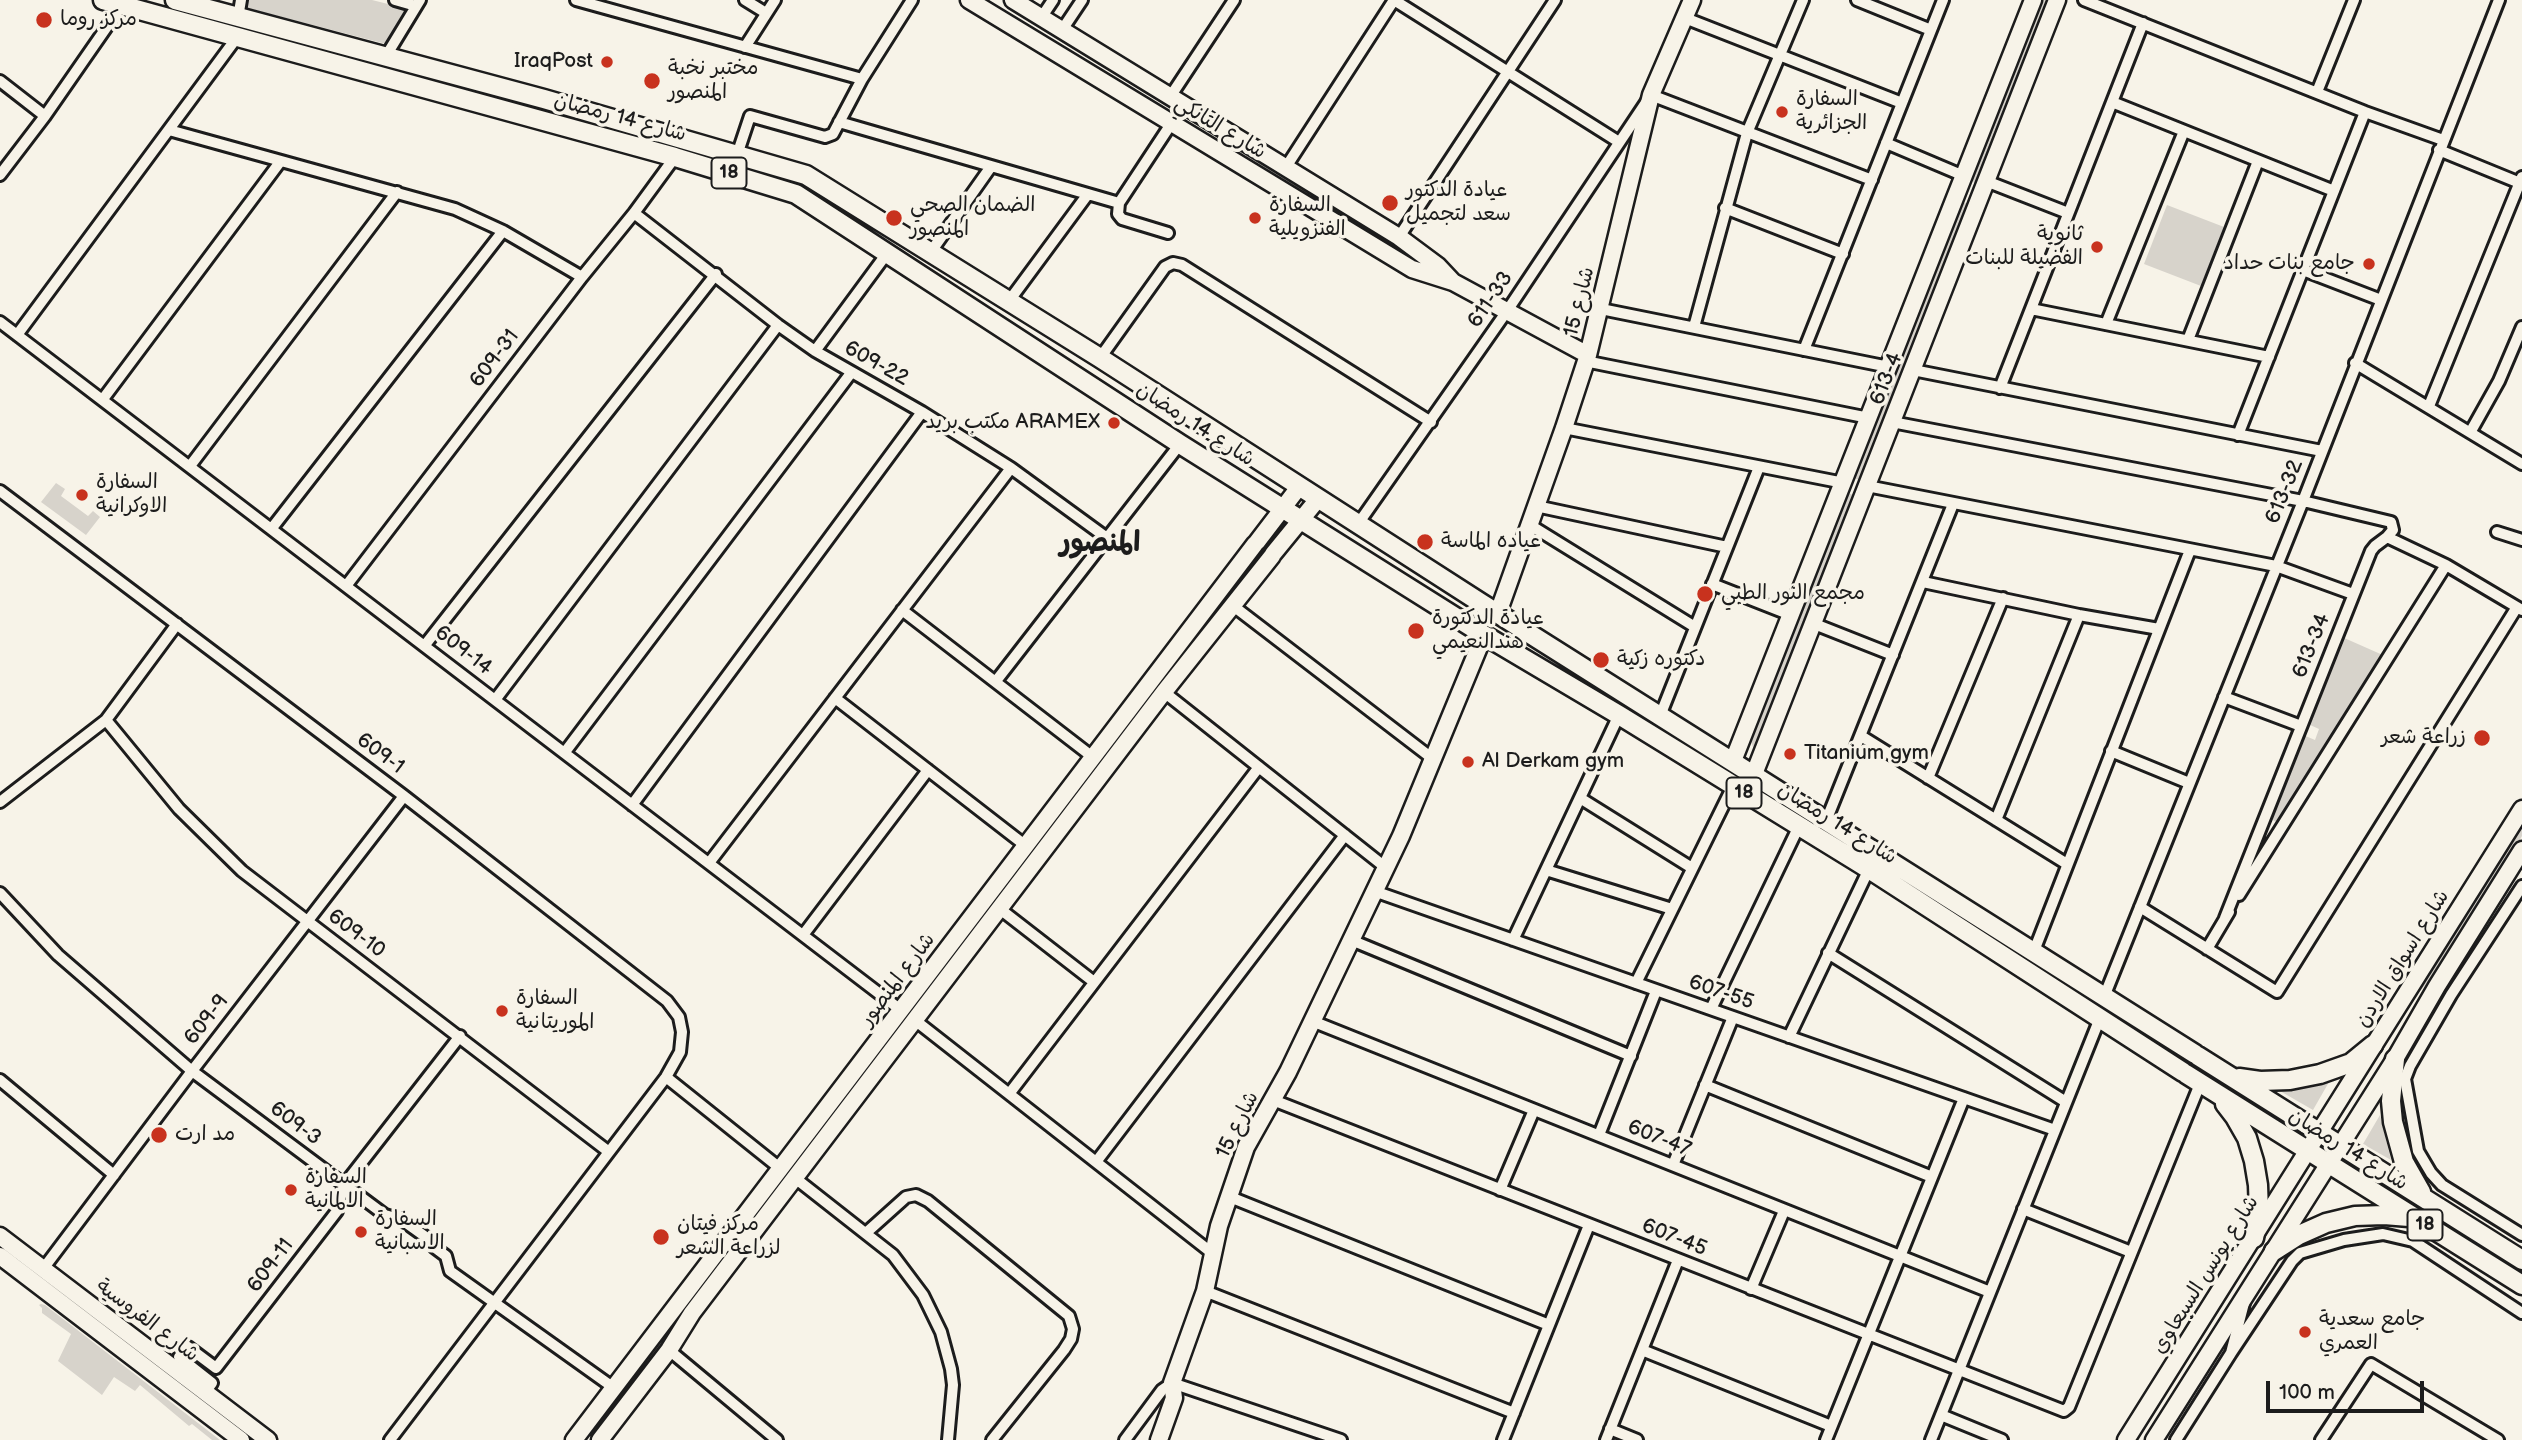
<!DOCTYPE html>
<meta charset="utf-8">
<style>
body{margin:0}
#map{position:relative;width:2522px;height:1440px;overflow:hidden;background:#f7f3e8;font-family:"Balsamiq Sans",sans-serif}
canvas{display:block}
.scale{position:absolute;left:2266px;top:1381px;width:158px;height:32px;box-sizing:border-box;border:4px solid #1c1c1c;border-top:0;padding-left:9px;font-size:21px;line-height:24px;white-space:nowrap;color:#1c1c1c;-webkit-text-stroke:5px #f7f3e8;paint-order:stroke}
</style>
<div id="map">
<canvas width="2522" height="1440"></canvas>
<div class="scale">100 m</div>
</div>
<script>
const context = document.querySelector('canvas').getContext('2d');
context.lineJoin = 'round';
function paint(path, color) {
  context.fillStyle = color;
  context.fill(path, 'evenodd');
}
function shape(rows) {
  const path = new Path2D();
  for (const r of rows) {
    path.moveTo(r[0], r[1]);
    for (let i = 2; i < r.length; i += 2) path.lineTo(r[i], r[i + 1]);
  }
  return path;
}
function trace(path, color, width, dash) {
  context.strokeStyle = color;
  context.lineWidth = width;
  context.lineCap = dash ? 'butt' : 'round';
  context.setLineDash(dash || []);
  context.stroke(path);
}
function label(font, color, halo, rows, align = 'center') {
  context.font = font + ' "Balsamiq Sans","Playpen Sans Arabic",sans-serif';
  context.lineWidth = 7;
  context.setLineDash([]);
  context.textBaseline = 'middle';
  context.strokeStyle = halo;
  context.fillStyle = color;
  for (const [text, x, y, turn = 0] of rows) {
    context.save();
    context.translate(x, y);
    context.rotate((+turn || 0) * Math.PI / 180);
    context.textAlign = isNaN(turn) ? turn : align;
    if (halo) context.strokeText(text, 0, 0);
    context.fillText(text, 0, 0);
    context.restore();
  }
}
const green = shape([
 [244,0,372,0,404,8,405,12,386,44,247,8,243,5],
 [2042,0,2051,0,1977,183,1974,183,1972,178],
 [1962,202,1969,204,1862,481,1854,478],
 [2167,205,2224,227,2201,286,2144,264],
 [56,483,65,489,61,496,88,516,93,511,100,517,86,535,41,502],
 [1848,493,1856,496,1758,745,1753,747,1751,742],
 [2342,637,2385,656,2281,819,2278,822,2274,821,2272,818,2303,735,2315,740,2319,729,2308,724],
 [2522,818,2522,836,2437,971,2416,996,2414,992],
 [2329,1082,2313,1110,2280,1091],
 [2380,1115,2391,1160,2363,1144],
 [41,1304,45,1305,220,1440,212,1440,192,1424,189,1426,140,1385,135,1391,114,1377,102,1395,58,1361,71,1334,42,1313,42,1308,39,1305]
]);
const street = shape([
 [395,0,416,6],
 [576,0,862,79],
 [745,0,766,13],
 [1394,0,1619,142],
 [1857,0,1931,30],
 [2084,0,2365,112,2443,140],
 [238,18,241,0],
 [1041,18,1053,0],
 [1685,18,1902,103],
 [1062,30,1082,0],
 [745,47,775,0],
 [386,56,420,0],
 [0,81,45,116],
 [2317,92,2354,0],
 [1170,97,1234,0],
 [2112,102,2334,191],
 [839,122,1119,203],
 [169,130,455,209,503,231,582,277],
 [1886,143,1964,176],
 [2439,150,2520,183],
 [737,155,750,116,825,137,833,134,862,79,912,0],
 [1286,167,1394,0],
 [0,175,45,116,122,5],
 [1986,181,2068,213],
 [1725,208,1843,254],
 [634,213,778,325,815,351,922,412,1011,468,1107,538],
 [1168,233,1122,219,1118,214,1119,203,1171,124],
 [1399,237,1555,0],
 [930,253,990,168],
 [2303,270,2381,300],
 [1009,301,1088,194],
 [1601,309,1889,367],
 [2031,309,2269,357],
 [0,322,902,1011],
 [2106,324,2184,131],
 [1694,327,1747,133,1803,0],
 [17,335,238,36],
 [2188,340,2258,161],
 [1804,350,1943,0],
 [815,351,888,252],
 [1100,358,1165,267,1173,263,1182,265,1431,422],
 [1585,361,1869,418],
 [2355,363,2522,464],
 [1913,370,2322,451],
 [2000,388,2143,23],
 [103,399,280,162],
 [2429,406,2522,177],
 [1892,422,2303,501,2391,522,2393,530,2387,537],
 [1564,428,1844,483],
 [2471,431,2499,381,2522,327],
 [2238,435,2365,112],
 [190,466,397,192],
 [1867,486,2276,566,2353,594],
 [0,491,404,796,667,1001,679,1017,682,1032,680,1052,666,1077,390,1440],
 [1536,506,1727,547],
 [1358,524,1507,311,1651,95,1872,180],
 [1530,525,1695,627],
 [272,528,503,231],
 [2497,532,2522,540],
 [1923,582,2079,615,2159,629],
 [1712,584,1791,615],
 [346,586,582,277,634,213,675,157],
 [1232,605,1433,759],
 [902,610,1094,758],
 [1812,623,1893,655],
 [425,645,716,274],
 [996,681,1180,444],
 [1164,692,1385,867],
 [2224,697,2301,726],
 [835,698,1026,846],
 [495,700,778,325],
 [1660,716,1759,467],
 [106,720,179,809,242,871,609,1152],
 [1861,736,2067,864],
 [2111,751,2189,783],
 [565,752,851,373],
 [1928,778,2003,598],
 [1580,798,1692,868],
 [0,802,106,720,177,624],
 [632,805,922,412],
 [1996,820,2079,615],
 [1826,821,1953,504],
 [709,863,1011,468],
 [1546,870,1672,909],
 [2522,886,2451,995,2410,1066,2405,1079,2418,1151,2431,1173,2442,1185,2522,1235],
 [1374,891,2055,1130],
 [0,893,58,955,192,1071,385,1215,402,1220,430,1240,434,1247,446,1256,450,1271,614,1388],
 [2239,895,2446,565],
 [2140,907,2277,992,2517,607],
 [1000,909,1094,982],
 [2225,918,2371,551,2375,546,2387,537,2446,565,2522,610],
 [803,935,928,770],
 [1351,940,1631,1056],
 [1513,940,1619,715],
 [2207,949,2229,912],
 [2034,951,2190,550],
 [1828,953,2066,1102],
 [1636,983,1733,786],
 [2104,997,2303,501,2499,0],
 [1711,1009,1799,826],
 [916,1021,1212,1253],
 [1312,1021,1990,1292],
 [1789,1037,1869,869],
 [666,1077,781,1169],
 [0,1080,114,1175],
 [1705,1085,1932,1177],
 [1009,1094,1259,767],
 [1273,1100,2064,1411,2069,1407,2200,1084],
 [1599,1135,1656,991],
 [1096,1162,1345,835],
 [1673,1165,1733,1017],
 [795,1178,893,1255,923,1295,941,1332,951,1369,953,1385,948,1440],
 [1500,1190,1534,1110],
 [1230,1197,1549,1325],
 [2023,1209,2131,1252],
 [867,1232,906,1197,916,1195,928,1201,1069,1316,1073,1329,1071,1339,1064,1350,992,1440],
 [43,1269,192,1071,404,796],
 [1751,1289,1784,1211],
 [1205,1291,1514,1413],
 [669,1350,777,1440],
 [1642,1350,1831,1426],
 [2231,1353,2292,1261,2300,1253,2344,1240,2383,1234,2413,1241,2522,1313],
 [206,1391,212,1383,179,1357,188,1347,216,1368,337,1211,344,1185,460,1036],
 [1941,1415,2002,1440],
 [1610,1429,1637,1440],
 [1125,1440,1162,1390,1172,1383,1341,1440],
 [1503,1440,1589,1225],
 [1606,1440,1678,1260],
 [1826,1440,1964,1098],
 [1931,1440,2100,1018],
 [2176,1440,2231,1353,2244,1303],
 [2321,1440,2371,1364,2498,1440]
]);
const secondary = shape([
 [969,0,1412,269,1453,282,1588,355],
 [1013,0,1399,237,1438,266,1453,282],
 [1257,542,1299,487],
 [1273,554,1318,499],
 [1498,613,1564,428,1588,355,1651,95,1692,0],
 [1733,761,2033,0],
 [1754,774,2057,0],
 [0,1236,268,1440],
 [0,1256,241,1440],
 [574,1440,1255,544],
 [600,1440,669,1350,692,1313,1164,692,1272,556],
 [1159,1440,1174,1398,1172,1383,1205,1291,1219,1226,1246,1147,1288,1072,1401,836,1484,635],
 [2126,1440,2522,809],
 [2154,1440,2395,1059,2437,986,2522,850]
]);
const primary = shape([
 [103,0,675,157,796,194,1180,444,1484,635,1619,715,1869,869,2183,1072],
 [175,0,544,99,806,175,1100,358,1481,603,2195,1054],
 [2198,1056,2522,1260],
 [2395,1059,2391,1101,2393,1122,2404,1162,2421,1192],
 [2186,1074,2522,1285],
 [2239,1078,2260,1081,2290,1080,2320,1074,2351,1063,2373,1045],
 [2225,1104,2235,1117,2247,1138,2254,1161,2258,1185,2259,1212,2254,1238],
 [2274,1251,2299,1235,2326,1223,2355,1216,2384,1215,2409,1217]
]);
const markers = [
 [44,20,9,"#c8321e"],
 [607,62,7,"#c8321e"],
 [652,81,9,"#c8321e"],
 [1782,112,7,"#c8321e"],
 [1390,203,9,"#c8321e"],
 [894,218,9,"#c8321e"],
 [1255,218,7,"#c8321e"],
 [2097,247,7,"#c8321e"],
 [2369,264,7,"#c8321e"],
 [1114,423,7,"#c8321e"],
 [82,495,7,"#c8321e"],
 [1425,542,9,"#c8321e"],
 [1705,594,9,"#c8321e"],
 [1416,631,9,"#c8321e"],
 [1601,660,9,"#c8321e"],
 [2482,738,9,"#c8321e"],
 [1790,754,7,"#c8321e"],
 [1468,762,7,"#c8321e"],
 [502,1011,7,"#c8321e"],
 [159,1135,9,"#c8321e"],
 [291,1190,7,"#c8321e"],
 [361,1232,7,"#c8321e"],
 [661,1237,9,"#c8321e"],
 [2305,1332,7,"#c8321e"]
];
const shields = [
 [729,173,35],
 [1744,793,35],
 [2425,1225,35]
];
const shieldNames = [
 ["18",729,173],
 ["18",1744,793],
 ["18",2425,1225]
];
const poiNames = [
 ["مركز روما",60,20],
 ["IraqPost",593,62,"right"],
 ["مختبر نخبة",668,69],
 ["المنصور",668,93],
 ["السفارة",1796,100],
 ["الجزائرية",1796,124],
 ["عيادة الدكتور",1406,191],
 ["سعد لتجميل",1406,215],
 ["الضمان الصحي",910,206],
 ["المنصور",910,230],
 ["السفارة",1269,206],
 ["الفنزويلية",1269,230],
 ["ثانوية",2083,235,"right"],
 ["الفضيلة للبنات",2083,259,"right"],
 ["جامع بنات حداد",2355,264,"right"],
 ["مكتب بريد ARAMEX",1100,423,"right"],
 ["السفارة",96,483],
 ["الاوكرانية",96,507],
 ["عياده الماسة",1441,542],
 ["مجمع النور الطبي",1721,594],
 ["عيادة الدكتورة",1432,619],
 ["هندالنعيمي",1432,643],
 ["دكتوره زكية",1617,660],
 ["زراعة شعر",2466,738,"right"],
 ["Titanium gym",1804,754],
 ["Al Derkam gym",1482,762],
 ["السفارة",516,999],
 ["الموريتانية",516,1023],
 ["مد ارت",175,1135],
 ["السفارة",305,1178],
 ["الالمانية",305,1202],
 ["السفارة",375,1220],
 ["الاسبانية",375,1244],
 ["مركز فيتان",677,1225],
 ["لزراعة الشعر",677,1249],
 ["جامع سعدية",2319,1320],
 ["العمري",2319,1344]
];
const streetNames = [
 ["شارع 14 رمضان",620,118,15],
 ["شارع التانكي",1220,128,31],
 ["611-33",1491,300,-56],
 ["شارع 15",1580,302,-76],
 ["609-31",495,359,-53],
 ["609-22",876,364,29],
 ["613-4",1887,379,-68],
 ["شارع 14 رمضان",1195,425,33],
 ["613-32",2285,492,-68],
 ["613-34",2312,646,-68],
 ["609-14",463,651,38],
 ["609-1",380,754,37],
 ["شارع 14 رمضان",1837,824,32],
 ["609-10",356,934,37],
 ["شارع اسواق الاردن",2403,959,-58],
 ["شارع المنصور",898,980,-53],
 ["607-55",1721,993,19],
 ["609-9",207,1020,-52],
 ["609-3",295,1124,37],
 ["شارع 15",1238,1125,-64],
 ["607-47",1659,1139,22],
 ["شارع 14 رمضان",2348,1150,32],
 ["607-45",1674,1238,22],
 ["609-11",271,1266,-53],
 ["شارع يونس السبعاوي",2206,1275,-58],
 ["شارع الفروسية",147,1321,37]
];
const districtNames = [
 ["المنصور",1100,544]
];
paint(green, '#d7d3cb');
trace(street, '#1c1c1c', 16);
trace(secondary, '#1c1c1c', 21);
trace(primary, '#1c1c1c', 23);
trace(street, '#f7f3e8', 10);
trace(secondary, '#f7f3e8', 16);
trace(primary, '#f7f3e8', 18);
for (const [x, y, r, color] of markers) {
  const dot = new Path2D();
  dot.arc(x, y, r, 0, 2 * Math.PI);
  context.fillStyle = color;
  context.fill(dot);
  trace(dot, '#f7f3e8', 2.5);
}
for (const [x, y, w] of shields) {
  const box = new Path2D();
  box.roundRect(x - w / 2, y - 15.5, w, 31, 5);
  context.fillStyle = '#f7f3e8';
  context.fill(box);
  trace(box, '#1c1c1c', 2);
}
label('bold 19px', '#1c1c1c', null, shieldNames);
label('21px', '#1c1c1c', '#f7f3e8', poiNames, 'left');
label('21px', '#1c1c1c', '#f7f3e8', streetNames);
label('bold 28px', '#1c1c1c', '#f7f3e8', districtNames);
</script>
